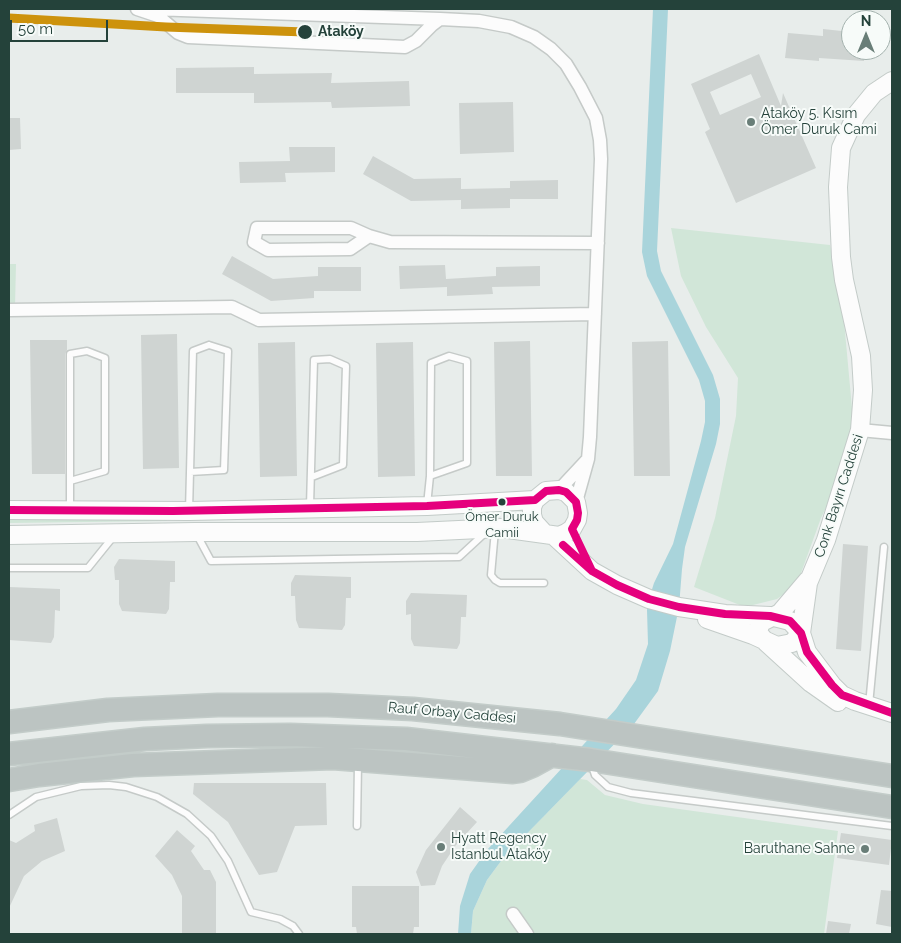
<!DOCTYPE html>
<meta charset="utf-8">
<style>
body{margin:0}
#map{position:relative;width:901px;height:943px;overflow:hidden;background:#e8edeb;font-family:Raleway,sans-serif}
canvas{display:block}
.frame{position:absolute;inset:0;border:10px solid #24423a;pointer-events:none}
.north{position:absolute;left:841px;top:10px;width:50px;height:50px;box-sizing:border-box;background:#f7fbf9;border:1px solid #a3b1ad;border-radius:50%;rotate:0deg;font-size:14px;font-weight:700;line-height:20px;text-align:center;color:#24423a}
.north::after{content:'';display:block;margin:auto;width:18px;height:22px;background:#697e78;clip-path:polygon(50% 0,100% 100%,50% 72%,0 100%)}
.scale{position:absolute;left:10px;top:20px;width:98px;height:22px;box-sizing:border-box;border:2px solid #24423a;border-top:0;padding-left:6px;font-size:15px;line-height:18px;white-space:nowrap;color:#24423a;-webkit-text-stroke:4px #f7fbf9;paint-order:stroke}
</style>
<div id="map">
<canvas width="901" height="943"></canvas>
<div class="frame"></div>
<div class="north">N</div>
<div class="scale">50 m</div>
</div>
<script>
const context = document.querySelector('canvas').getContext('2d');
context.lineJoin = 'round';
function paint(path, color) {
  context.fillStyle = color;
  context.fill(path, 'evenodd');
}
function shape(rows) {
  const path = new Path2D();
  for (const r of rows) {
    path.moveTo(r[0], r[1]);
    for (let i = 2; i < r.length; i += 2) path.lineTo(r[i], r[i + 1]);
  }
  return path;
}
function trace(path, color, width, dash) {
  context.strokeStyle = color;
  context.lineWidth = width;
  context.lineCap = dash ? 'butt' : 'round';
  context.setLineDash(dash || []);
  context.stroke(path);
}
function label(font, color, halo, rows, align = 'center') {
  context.font = font + ' Raleway,sans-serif';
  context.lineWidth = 4;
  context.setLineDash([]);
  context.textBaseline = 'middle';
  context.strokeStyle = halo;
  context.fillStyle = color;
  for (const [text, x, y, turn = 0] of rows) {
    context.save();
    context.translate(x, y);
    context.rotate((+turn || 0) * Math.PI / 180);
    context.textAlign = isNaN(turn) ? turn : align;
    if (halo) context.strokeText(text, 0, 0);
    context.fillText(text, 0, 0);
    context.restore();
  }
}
const green = shape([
 [671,228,830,245,844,321,853,419,843,473,821,518,797,584,777,599,745,607,694,587,715,518,736,416,738,378,706,327,681,276],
 [9,264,16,264,15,307,9,307],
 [167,517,167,521,9,523,9,518],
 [580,779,587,780,605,795,643,804,838,831,824,934,471,934,473,911,487,880,504,857]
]);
const water = shape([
 [653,9,668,9,657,251,661,271,713,375,720,399,720,424,716,444,685,547,682,569,679,607,670,651,658,691,634,724,504,857,487,880,473,911,471,934,458,934,460,906,470,874,487,850,616,709,636,680,648,644,647,610,649,599,654,583,673,544,701,441,705,422,705,401,699,380,647,276,642,252]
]);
const building = shape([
 [823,29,851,32,851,50,865,50,864,61,819,58,819,61,785,58,788,33,823,36],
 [759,54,781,106,783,93,816,168,736,203,705,132,710,129,691,84],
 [751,74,761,97,720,115,710,92],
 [254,67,254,74,332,73,331,83,409,81,410,106,332,108,331,102,254,103,254,93,176,93,176,68],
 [513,102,514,152,460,154,459,103],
 [9,118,20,118,21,149,9,150],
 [289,147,335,147,335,172,285,173,286,182,240,183,239,162,290,161],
 [373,156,414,179,461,178,461,189,510,188,510,181,558,180,558,199,510,199,510,208,461,209,461,200,411,201,363,174],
 [232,256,273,279,318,276,318,267,361,267,361,291,314,291,314,298,271,301,222,274],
 [445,265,446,279,496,276,496,267,540,266,540,286,492,287,493,294,447,296,447,287,400,289,399,266],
 [177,334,179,468,143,469,141,335],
 [30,340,67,340,67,350,65,354,65,474,32,474],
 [530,341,532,476,496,476,494,342],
 [668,341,670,476,634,476,632,342],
 [295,342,297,476,260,477,258,343],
 [413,342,415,476,378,477,376,343],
 [843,544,868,546,861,651,836,649],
 [119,559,175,561,175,582,170,582,169,609,166,614,122,611,119,604,119,580,115,580,114,567],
 [295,575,351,577,351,598,346,598,345,625,342,630,299,628,296,620,295,596,291,596,291,583],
 [9,587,60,589,60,611,55,610,54,637,51,643,9,640],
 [411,593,467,595,466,617,461,617,460,643,457,649,414,646,411,639,411,614,406,615,406,601],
 [194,783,326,783,327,825,295,826,277,872,259,875,228,822,193,794],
 [460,807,477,822,456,845,442,866,435,885,421,886,416,872,426,850],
 [57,818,65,851,42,861,24,876,9,908,9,840,16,843,35,831,34,825],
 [177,830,195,846,191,851,204,870,210,870,216,882,216,934,182,934,182,896,172,875,155,856],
 [841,833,892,840,889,865,837,858],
 [352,886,419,886,419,927,414,927,413,934,357,934,356,927,352,927],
 [881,890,892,891,892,927,876,924],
 [828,921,851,924,849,934,826,934]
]);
const lane = shape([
 [209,345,228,351,224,470,190,472,193,351,209,345],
 [70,481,105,471,105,358,87,351,70,354,70,510],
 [427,505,430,476,431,363,449,356,467,361,467,463,430,476],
 [310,506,314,360,330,359,346,366,343,465,312,477],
 [189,511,190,472],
 [495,530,491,575,495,580,500,583,544,583],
 [197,535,211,561,459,557,485,533],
 [9,568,88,568,113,537],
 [869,705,884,547],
 [592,766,595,775,608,787,631,793,892,826],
 [9,815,36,797,81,786,109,785,126,787,157,797,187,814,211,836,228,861,251,912,280,919,293,926,299,934],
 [357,826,358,764]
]);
const street = shape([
 [137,9,158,16,178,33,188,37,405,47,416,41,432,25,440,19,479,21,511,27,534,37,551,49,566,64,580,87,596,118,600,140,601,159,590,437,588,459,576,502],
 [152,9,440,19],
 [369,236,350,249,268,250,254,242,257,228,351,228,369,236,390,242,598,243],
 [9,310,232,307,259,320,595,314],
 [860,430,892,433],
 [559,490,586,461],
 [513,914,527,934]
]);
const secondary = shape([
 [9,510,189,511,427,506,535,500],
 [9,535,195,532,417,532,501,528,559,536,566,533,572,529,577,520,578,513,576,502,566,492,559,490,546,491,535,500,532,507,532,515,534,522,544,533],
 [553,535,592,571,617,585,649,599,679,607,725,614,770,616,790,621,801,633,807,652,832,685,842,695,855,701,892,713],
 [808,580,780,613,762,622,758,629,760,635,766,642,811,683,838,702],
 [707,619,753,635,777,646,792,643,801,633],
 [801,633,808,583,826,540,860,430,863,390,861,356,844,280,841,257,838,187,841,148,856,115,874,93,892,81]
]);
const highway = shape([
 [9,722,108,710,218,705,328,705,413,709,560,724,892,776],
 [9,754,145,739,207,736,290,735,406,739,591,760,892,807],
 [9,780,39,775,133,765,333,758,513,772,520,771,532,766,552,755]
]);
const bus1 = shape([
 [9,510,173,511,427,506,535,500,546,491,559,490,566,492,576,502,578,513,577,520,572,529,592,571],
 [563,545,592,571,617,585,649,599,679,607,725,614,770,616,790,621,801,633,807,652,832,685,842,695,892,713]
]);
const metro1 = shape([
 [9,18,166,27,305,32]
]);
const markers = [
 [305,32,8,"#24423a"],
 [751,122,5,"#697e78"],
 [502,502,4.5,"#24423a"],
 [441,847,5,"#697e78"],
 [865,849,5,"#697e78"]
];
const busNames = [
 ["Ömer Duruk",502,517],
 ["Camii",502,533]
];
const stopNames = [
 ["Ataköy",318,32]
];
const poiNames = [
 ["Ataköy 5. Kısım",761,114],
 ["Ömer Duruk Cami",761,130],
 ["Hyatt Regency",451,839],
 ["Istanbul Ataköy",451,855],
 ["Baruthane Sahne",855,849,"right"]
];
const streetNames = [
 ["Conk Bayırı Caddesi",839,496,-72],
 ["Rauf Orbay Caddesi",452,713,5]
];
paint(green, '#d1e6d8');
paint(water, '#a9d4db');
paint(building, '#cfd4d2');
trace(lane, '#c5cac8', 9);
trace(street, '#c5cac8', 15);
trace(secondary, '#c3cbc8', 20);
trace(highway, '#c3ccc9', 25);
trace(lane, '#fcfcfc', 6);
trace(street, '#fcfcfc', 12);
trace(secondary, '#fcfcfc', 18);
trace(highway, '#bcc4c2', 22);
trace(bus1, '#e5007d', 8);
trace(metro1, '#cd920c', 9);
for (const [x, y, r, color] of markers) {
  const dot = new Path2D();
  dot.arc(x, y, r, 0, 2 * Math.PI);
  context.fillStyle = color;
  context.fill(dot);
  trace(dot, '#f7fbf9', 2);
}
label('13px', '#24423a', '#f7fbf9', busNames);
label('bold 14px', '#24423a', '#f7fbf9', stopNames, 'left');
label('14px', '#24423a', '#f7fbf9', poiNames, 'left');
label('14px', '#24423a', '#f7fbf9', streetNames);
</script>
